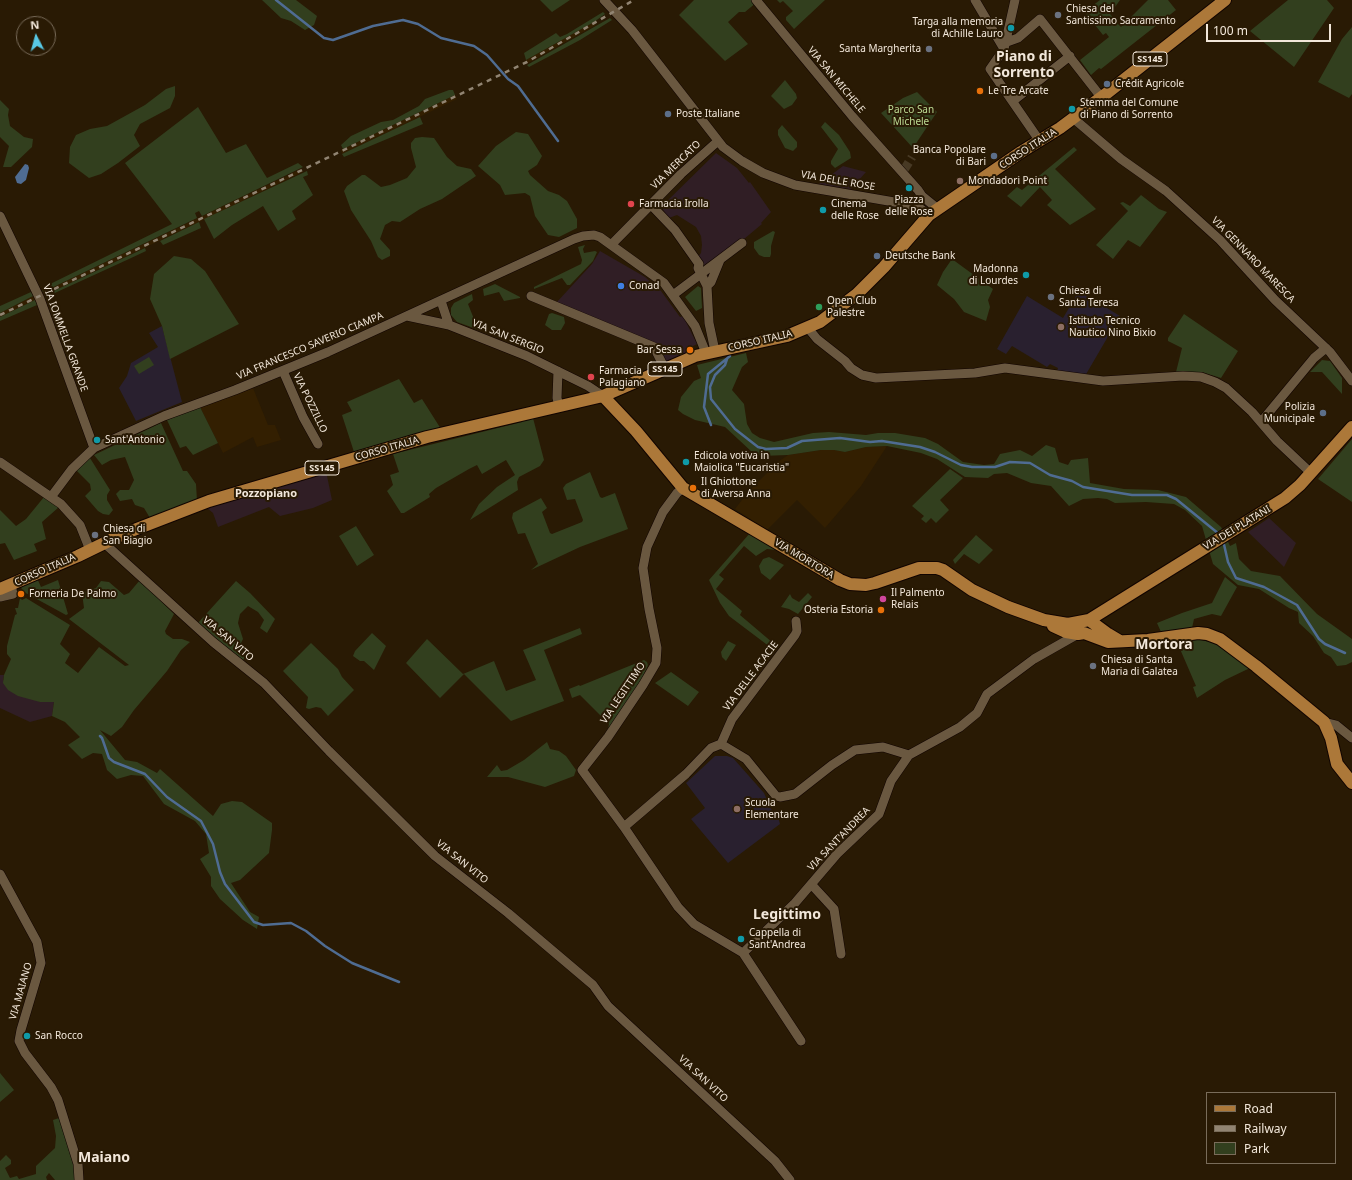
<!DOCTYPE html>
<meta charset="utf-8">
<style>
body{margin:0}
#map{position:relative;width:1352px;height:1180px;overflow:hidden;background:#291a04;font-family:"Noto Sans",sans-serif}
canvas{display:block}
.legend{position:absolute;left:1206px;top:1092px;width:130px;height:72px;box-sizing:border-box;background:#291a04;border:1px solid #796c5a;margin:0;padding:5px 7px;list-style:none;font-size:12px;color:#f2e7da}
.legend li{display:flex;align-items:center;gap:8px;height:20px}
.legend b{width:20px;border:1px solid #796c5a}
.north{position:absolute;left:16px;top:16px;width:40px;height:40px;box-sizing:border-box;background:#291a04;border:1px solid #796c5a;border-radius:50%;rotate:354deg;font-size:11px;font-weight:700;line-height:16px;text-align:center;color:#f2e7da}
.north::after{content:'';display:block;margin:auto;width:14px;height:18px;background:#58c8e4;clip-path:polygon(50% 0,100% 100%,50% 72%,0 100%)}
.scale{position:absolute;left:1206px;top:24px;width:125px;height:18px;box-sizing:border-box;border:2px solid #f2e7da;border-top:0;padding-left:5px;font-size:12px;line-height:14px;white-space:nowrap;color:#f2e7da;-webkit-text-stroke:3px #291a04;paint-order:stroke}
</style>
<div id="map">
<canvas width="1352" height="1180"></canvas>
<ul class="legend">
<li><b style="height:5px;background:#ac7839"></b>Road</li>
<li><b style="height:5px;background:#918472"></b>Railway</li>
<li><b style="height:11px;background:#323f1e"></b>Park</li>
</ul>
<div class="north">N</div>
<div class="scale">100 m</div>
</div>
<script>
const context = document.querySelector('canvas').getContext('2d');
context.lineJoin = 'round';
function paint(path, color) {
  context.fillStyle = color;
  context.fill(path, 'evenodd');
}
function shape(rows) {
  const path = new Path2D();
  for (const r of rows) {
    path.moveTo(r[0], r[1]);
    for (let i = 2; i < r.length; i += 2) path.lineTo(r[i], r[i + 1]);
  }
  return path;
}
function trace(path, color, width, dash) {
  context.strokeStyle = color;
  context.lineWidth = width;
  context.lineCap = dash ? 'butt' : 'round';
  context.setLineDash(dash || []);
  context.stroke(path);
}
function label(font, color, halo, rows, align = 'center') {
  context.font = font + ' "Noto Sans",sans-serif';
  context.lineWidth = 4;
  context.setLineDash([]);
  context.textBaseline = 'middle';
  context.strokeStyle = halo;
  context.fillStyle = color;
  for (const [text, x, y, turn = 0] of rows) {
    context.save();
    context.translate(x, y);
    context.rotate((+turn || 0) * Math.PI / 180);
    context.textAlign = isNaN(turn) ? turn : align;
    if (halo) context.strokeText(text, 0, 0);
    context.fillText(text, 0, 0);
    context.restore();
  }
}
const commercial = shape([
 [716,153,737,168,749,183,750,182,771,212,761,223,762,224,744,239,704,265,698,257,701,253,702,245,701,236,696,227,677,215,669,218,661,207],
 [843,166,866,172,851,189,819,184],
 [600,251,645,277,661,291,680,317,683,316,697,344,691,347,693,351,665,365,655,344,556,303,592,264],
 [326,471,332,500,313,508,280,516,269,507,218,527,213,513,207,508],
 [1269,518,1296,543,1284,567,1248,532],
 [0,675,4,675,3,680,40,702,54,702,52,716,30,722,0,708]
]);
const built = shape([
 [594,22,596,25,528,63,526,60],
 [455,95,457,99,342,154,341,150],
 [301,169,303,172,199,222,45,295,43,292],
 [33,296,35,300,0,317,0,313],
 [253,388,268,425,275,425,281,440,257,447,253,437,223,453,200,407],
 [887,446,861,486,825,528,797,500,767,530,735,509,748,492,778,462,788,455,821,450,834,450,845,452,866,447]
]);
const education = shape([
 [1079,291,1120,316,1085,376,1057,371,1058,368,1050,364,1047,367,1012,346,1006,354,997,349,1027,296,1063,318],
 [162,326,182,402,136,421,119,388,127,376,131,363,158,347,149,333],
 [715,756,727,756,733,758,764,793,767,800,765,802,778,817,780,824,728,863,691,819,705,808,686,783]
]);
const green = shape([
 [262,0,296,0,317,16,314,25,305,30,291,21,281,18],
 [540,0,570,0,552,12],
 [694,0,755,0,757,2,745,12,739,12,728,22,748,44,725,61,679,15],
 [777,0,825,0,794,29,786,20,786,17,793,11,783,1,780,3],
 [1100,0,1120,0,1110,14,1121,27,1148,0,1168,0,1176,10,1101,69,1099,68,1091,75,1080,60,1109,37,1106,33,1103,35,1083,10,1090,4,1092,6],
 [1288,0,1327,0,1334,8,1294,67,1250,31],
 [603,12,605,14,594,22,526,60,524,53,556,33,560,37,567,34],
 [610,18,612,20,580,40,529,67,527,65],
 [1352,27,1352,94,1349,98,1318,82,1342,39],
 [785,80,796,94,797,98,792,105,784,109,771,96],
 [175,86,175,96,170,108,140,124,134,135,140,146,118,163,101,174,89,178,69,163,70,147,76,135,90,129,107,126,145,105,166,89],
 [449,90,453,90,455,95,343,149,341,145,351,136,381,122,393,120,419,106,425,99],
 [917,92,937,112,913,148,881,113,903,98],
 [0,100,9,109,8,115,10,126,24,137,33,139,32,147,11,167,3,167,9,146,0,137],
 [198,107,226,153,246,144,267,178,298,163,303,167,202,216,199,211,195,213,197,218,43,292,42,288,172,224,125,163],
 [420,117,423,124,344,157,342,154],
 [825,122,839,135,850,152,851,158,835,168,831,164,831,161,838,149,821,127],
 [782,125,797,142,797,147,793,151,785,148,778,135,778,130],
 [516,132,528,134,542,156,537,165,528,171,530,175,548,191,559,195,567,201,577,219,577,228,559,237,548,235,535,216,530,196,525,193,505,195,500,185,478,166,496,146],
 [422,137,434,138,447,157,457,166,471,169,476,176,442,199,420,209,400,222,392,221,385,225,380,239,390,250,390,256,382,260,378,257,371,241,351,210,344,191,347,186,362,175,365,175,381,187,390,185,407,178,416,167,411,148,411,143,415,138],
 [1074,147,1077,150,1055,169,1096,209,1070,225,1047,205,1052,200,1040,187,1021,207,1007,196,1017,187,1022,190],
 [307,171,308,175,303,177,313,195,292,211,296,219,278,231,263,206,232,225,214,239,204,219],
 [1141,195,1159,209,1167,212,1140,247,1128,240,1113,259,1096,245,1128,211,1120,203,1123,202,1130,206],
 [199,222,201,228,163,245,160,241],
 [773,231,775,232,771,246,771,254,770,257,764,257,759,255,754,248,754,242],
 [585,245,583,249,584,253,595,251,597,252,593,261,570,285,567,285,562,278,534,289,534,287,581,264,582,260,578,247],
 [145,248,146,251,129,259,46,297,45,295],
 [174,256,191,259,205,271,239,324,170,359,162,326,150,299,154,274],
 [952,259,993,289,988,300,990,307,986,321,964,312,954,299,937,285,943,272],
 [495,284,520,297,520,298,504,301,499,292,484,296,483,289],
 [698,286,701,288,702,308,696,311,685,297],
 [31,292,33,296,0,313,0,306],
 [472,294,473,300,468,304,476,324,482,328,482,331,457,322,451,315,451,308,454,303],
 [35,300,37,305,0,321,0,317],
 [552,313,564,317,565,323,561,330,552,330,545,325,549,314],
 [1184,314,1238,351,1221,378,1202,372,1176,372,1182,348,1168,341,1168,338],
 [746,353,748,362,742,367,732,390,744,404,747,424,752,433,760,438,774,442,813,433,829,432,866,435,878,433,895,433,925,438,938,444,963,462,984,465,994,464,1000,454,1020,450,1032,456,1046,445,1055,448,1059,462,1068,465,1071,460,1088,458,1090,483,1124,489,1158,490,1186,497,1221,527,1230,546,1236,543,1239,559,1251,571,1280,576,1317,614,1352,639,1352,662,1346,665,1337,666,1331,657,1324,653,1313,636,1299,623,1298,612,1289,608,1259,589,1238,585,1213,564,1202,526,1185,510,1174,504,1146,502,1115,503,1107,499,1098,498,1083,499,1069,506,1051,486,1031,483,1007,473,994,474,988,478,965,477,937,459,921,453,887,446,866,447,845,452,834,450,821,450,788,455,761,456,752,452,725,427,695,420,683,414,678,410,681,397,694,381,701,378,697,365],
 [149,357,154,365,139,374,134,366],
 [1322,360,1330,361,1342,378,1342,394,1322,372,1310,372],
 [399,379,414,403,422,399,441,429,354,452,342,415,352,411,347,402],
 [200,407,218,443,193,455,186,446,180,448,167,420],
 [533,418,544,460,540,466,519,477,517,482,518,490,470,520,479,504,497,487,515,475,506,460,482,474,477,465,469,469,436,488,429,494,430,497,404,513,401,513,387,491,393,485,390,475,399,472,393,454,522,422,522,421],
 [161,423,183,471,187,471,196,484,197,501,150,518,144,508,135,505,132,499,120,501,116,494,120,490,129,490,134,480,125,457,111,460,102,465,94,455],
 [1352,439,1352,502,1318,479],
 [90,458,110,490,107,495,107,500,113,510,109,515,103,514,98,511,85,496,91,490,90,484,76,470],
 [950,469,963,478,940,500,949,510,936,523,931,518,926,523,921,519,924,516,912,506],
 [590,472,600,497,602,498,615,493,628,529,580,547,531,570,538,564,525,533,518,534,512,518,513,513,541,498,547,508,542,512,550,533,552,534,582,522,583,520,575,499,567,500,563,488,566,484],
 [44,497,59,507,42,522,46,539,34,544,37,551,14,560,5,543,0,544,0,510,16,526,26,519],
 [356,526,374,555,357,566,339,536],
 [750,533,777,550,767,549,756,556,744,546,719,575,724,579,716,589,742,611,740,615,773,643,770,647,729,616,720,603,709,580],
 [976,535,993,550,979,564,964,554,955,564,953,560],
 [769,557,784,565,770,580,761,573,759,566,763,559],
 [1225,577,1237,587,1221,616,1212,614,1194,619,1192,628,1161,632,1157,623,1182,613,1212,603],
 [37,578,41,587,58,580,68,614,66,615,22,591,21,585],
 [140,580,174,614,165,631,166,634,173,639,182,639,190,642,181,650,167,671,134,710,122,727,111,736,100,730,125,760,137,762,157,773,160,769,213,816,221,804,232,801,242,802,272,823,272,830,269,853,240,880,231,883,250,912,259,917,257,929,243,920,220,899,211,886,211,877,200,859,209,853,206,834,195,821,164,804,143,776,131,775,117,779,107,770,102,754,93,753,82,759,68,745,80,737,65,722,52,716,54,702,40,702,18,696,8,690,3,683,4,675,11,659,7,654,7,646,15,615,17,614,15,608,18,608,20,598,22,600,26,598,70,625,60,644,70,654,65,663,78,673,99,647,125,666,129,665,69,619,84,608,82,593,96,588,101,581,109,582,124,595,129,593],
 [236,581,250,593,275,619,267,633,260,628,264,620,258,612,248,606,240,614,238,623,243,639,241,643,249,650,242,662,197,624],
 [808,593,812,597,798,614,789,609,781,607,790,594,792,598,799,602],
 [580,628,582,634,544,650,564,701,511,721,464,674,440,698,406,663,427,639,463,674,494,661,506,691,536,680,523,650],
 [372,633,386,646,374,670,364,661,360,661,353,656,355,651],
 [1198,639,1217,644,1250,668,1225,680,1197,698,1193,687,1196,686,1177,642],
 [728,641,736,645,726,661,722,657,721,652],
 [311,643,338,669,342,677,354,690,328,716,321,708,316,707,309,709,306,708,308,697,283,671],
 [644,660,647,662,648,665,640,683,608,729,609,724,580,695,572,698,569,689,579,685,580,686],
 [671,672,699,692,688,706,655,683],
 [547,742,550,749,559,751,566,756,576,770,574,776,545,787,508,777,487,777,497,765,501,771,507,770,524,760],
 [0,1073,14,1090,0,1102],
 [59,1118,74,1161,77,1180,55,1180,49,1173,46,1177,47,1180,0,1180,0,1161,6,1155,11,1160,11,1164,5,1168,10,1178,17,1176,19,1179,36,1174,36,1166,55,1148,56,1136,53,1120]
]);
const water = shape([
 [25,164,28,165,29,168,26,180,21,184,17,183,15,177]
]);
const stream = shape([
 [276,0,324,38,333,40,373,26,403,20,418,24,441,38,474,46,487,55,508,79,518,86,558,141],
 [727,359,725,365,715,375,710,387,711,399,735,429,758,447,766,449,787,448,802,441,840,438,870,442,882,441,920,447,935,452,961,465,972,467,995,467,1010,462,1030,463,1050,475,1072,481,1083,487,1132,495,1167,495,1176,499,1219,534],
 [711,425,704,407,708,374,730,356],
 [1223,540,1228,562,1236,578,1264,587,1297,605,1319,639,1325,644,1345,653],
 [100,736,102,738,109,758,114,762,145,774,167,797,201,821,213,844,220,872,225,884,254,922,263,925,291,923,306,931,325,946,352,963,399,982]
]);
const minorTunnel = shape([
 [904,170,912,157]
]);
const minor = shape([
 [604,0,632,30,723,147,742,161,763,173,795,185,906,204,921,209,929,215],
 [756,0,852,116,918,190,922,196,938,209],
 [975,0,1004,49],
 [1015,0,1004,49,990,69,1039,140],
 [1007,42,1018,38,1040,19,1101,97],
 [1013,101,1070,56],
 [1073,118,1121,159,1166,191,1220,240,1275,300,1330,352,1352,381],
 [651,205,675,230,699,264,698,268,707,286,709,323,715,351],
 [0,216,40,299,94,448],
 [612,244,681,174,718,141],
 [707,286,711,282,720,260],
 [673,295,742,243],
 [531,296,654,347,665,369],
 [441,301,449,325],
 [407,316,449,325,527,356,588,386,603,396],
 [808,328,817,339,845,361,851,368,862,375,876,378,975,373,1005,368,1103,381,1183,376,1201,377,1215,382,1226,388,1252,412,1277,441,1311,473],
 [283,371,303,417,318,444],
 [558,371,557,398,559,406],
 [1261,422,1314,358,1326,348],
 [0,462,61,504,80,525,90,550],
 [683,488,677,493,663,512,647,547,643,568,649,609,657,648,656,663,643,685,608,737,582,770,624,827,678,907,694,924,743,953,801,1041],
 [51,497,72,469,94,448,164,416,235,390,328,352,574,239,583,236,594,235,600,237,664,283,695,326,706,353],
 [104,543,213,642,264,683,329,751,435,856,508,913,593,985,608,1006,775,1161,790,1180],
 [0,597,13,594,11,585],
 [1324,722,1336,725,1352,738],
 [721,744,732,719,795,635,797,631,796,621],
 [624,827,686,774,711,748,721,744,746,759,776,796,780,797,795,794,832,765,855,750,883,747,909,755],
 [0,874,37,942,41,963,21,1030,19,1041,25,1053,51,1087,58,1100,78,1164,79,1180],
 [811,884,834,909,841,954],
 [743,953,795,903,837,854,879,814,891,781,909,755,960,727,977,713,987,694,1034,659,1078,634]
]);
const major = shape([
 [603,396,636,431,683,488,840,580,850,584,866,585,875,583,919,568,937,568,943,570,972,590,1008,607,1044,620,1068,624,1089,620,1285,498,1300,485,1352,427],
 [0,589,78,556,121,535,209,501,427,437,603,396,695,356,787,336,820,322,857,294,884,267,929,215,1021,152,1060,128,1107,93,1225,0],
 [1089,620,1108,634,1118,640],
 [1053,626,1066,632,1078,634,1084,633,1108,642,1148,640,1198,633,1207,634,1220,639,1256,666,1324,722,1331,738,1337,764,1352,783]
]);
const rail = shape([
 [0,315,527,62,634,0]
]);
const markers = [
 [1058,15,4,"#6b7280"],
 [1011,28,4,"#0f9aa8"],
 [929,49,4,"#6b7280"],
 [1107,84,4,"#5c6f8a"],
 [980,91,4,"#e8710a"],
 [1072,109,4,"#0f9aa8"],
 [668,114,4,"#5c6f8a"],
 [994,156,4,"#5c6f8a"],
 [960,181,4,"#8d6e63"],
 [909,188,4,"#0f9aa8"],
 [631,204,4,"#e0444e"],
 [823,210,4,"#0f9aa8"],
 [877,256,4,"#5c6f8a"],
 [1026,275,4,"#0f9aa8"],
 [621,286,4,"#3f7fe0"],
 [1051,297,4,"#6b7280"],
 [819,307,4,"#2e9e5b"],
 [1061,327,4,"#8d6e63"],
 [690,350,4,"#e8710a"],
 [591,377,4,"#e0444e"],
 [1323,413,4,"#5c6f8a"],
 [97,440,4,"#0f9aa8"],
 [686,462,4,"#0f9aa8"],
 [693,488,4,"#e8710a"],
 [95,535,4,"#6b7280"],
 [21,594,4,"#e8710a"],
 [883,599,4,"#d1479c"],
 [881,610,4,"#e8710a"],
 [1093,666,4,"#6b7280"],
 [737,809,4,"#8d6e63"],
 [741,939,4,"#0f9aa8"],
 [27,1036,4,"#0f9aa8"]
];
const shields = [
 [1150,59,34],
 [665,369,34],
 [322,468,34]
];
const shieldNames = [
 ["SS145",1150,59],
 ["SS145",665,369],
 ["SS145",322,468]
];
const poiNames = [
 ["Chiesa del",1066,9],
 ["Santissimo Sacramento",1066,21],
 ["Targa alla memoria",1003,22,"right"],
 ["di Achille Lauro",1003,34,"right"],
 ["Santa Margherita",921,49,"right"],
 ["Crédit Agricole",1115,84],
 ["Le Tre Arcate",988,91],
 ["Stemma del Comune",1080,103],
 ["di Piano di Sorrento",1080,115],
 ["Poste Italiane",676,114],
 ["Banca Popolare",986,150,"right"],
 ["di Bari",986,162,"right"],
 ["Mondadori Point",968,181],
 ["Piazza",909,200,"center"],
 ["delle Rose",909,212,"center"],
 ["Farmacia Irolla",639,204],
 ["Cinema",831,204],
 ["delle Rose",831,216],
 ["Deutsche Bank",885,256],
 ["Madonna",1018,269,"right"],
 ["di Lourdes",1018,281,"right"],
 ["Conad",629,286],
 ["Chiesa di",1059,291],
 ["Santa Teresa",1059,303],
 ["Open Club",827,301],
 ["Palestre",827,313],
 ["Istituto Tecnico",1069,321],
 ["Nautico Nino Bixio",1069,333],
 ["Bar Sessa",682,350,"right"],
 ["Farmacia",599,371],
 ["Palagiano",599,383],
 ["Polizia",1315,407,"right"],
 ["Municipale",1315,419,"right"],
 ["Sant'Antonio",105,440],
 ["Edicola votiva in",694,456],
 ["Maiolica \"Eucaristia\"",694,468],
 ["Il Ghiottone",701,482],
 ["di Aversa Anna",701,494],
 ["Chiesa di",103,529],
 ["San Biagio",103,541],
 ["Il Palmento",891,593],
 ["Relais",891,605],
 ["Forneria De Palmo",29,594],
 ["Osteria Estoria",873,610,"right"],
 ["Chiesa di Santa",1101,660],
 ["Maria di Galatea",1101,672],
 ["Scuola",745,803],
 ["Elementare",745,815],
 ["Cappella di",749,933],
 ["Sant'Andrea",749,945],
 ["San Rocco",35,1036]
];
const streetNames = [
 ["VIA SAN MICHELE",836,80,50],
 ["CORSO ITALIA",1028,149,-33],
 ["VIA MERCATO",676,165,-44],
 ["VIA DELLE ROSE",838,181,10],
 ["VIA GENNARO MARESCA",1253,260,46],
 ["VIA SAN SERGIO",508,337,22],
 ["VIA IOMMELLA GRANDE",65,338,70],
 ["CORSO ITALIA",760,341,-13],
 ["VIA FRANCESCO SAVERIO CIAMPA",310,346,-23],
 ["VIA POZZILLO",310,403,64],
 ["CORSO ITALIA",387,449,-16],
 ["VIA DEI PLATANI",1237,528,-31],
 ["VIA MORTORA",804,559,31],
 ["CORSO ITALIA",45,570,-24],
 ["VIA SAN VITO",228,639,40],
 ["VIA DELLE ACACIE",751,676,-53],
 ["VIA LEGITTIMO",623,693,-56],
 ["VIA SANT'ANDREA",839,839,-46],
 ["VIA SAN VITO",462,862,39],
 ["VIA MAIANO",21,991,-74],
 ["VIA SAN VITO",703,1079,43]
];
const parkNames = [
 ["Parco San",911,110],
 ["Michele",911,122]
];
const neighbourhoodNames = [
 ["Pozzopiano",266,494]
];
const districtNames = [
 ["Piano di",1024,57],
 ["Sorrento",1024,73],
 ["Mortora",1164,645],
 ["Legittimo",787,915],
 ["Maiano",104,1158]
];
paint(commercial, '#301e25');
paint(built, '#331f01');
paint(education, '#29202f');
paint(green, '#323f1e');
paint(water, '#4f6c92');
trace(stream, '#4f6c92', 2.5);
trace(minorTunnel, '#473924', 9, [9, 4.5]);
trace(minor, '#110400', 10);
trace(major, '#110400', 14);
trace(minor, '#6a5840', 9);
trace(major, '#ac7839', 12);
trace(rail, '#918472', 2.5, [5, 5]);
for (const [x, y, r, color] of markers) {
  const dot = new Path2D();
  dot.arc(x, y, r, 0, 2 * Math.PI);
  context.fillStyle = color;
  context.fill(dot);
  trace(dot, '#291a04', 1.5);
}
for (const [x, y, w] of shields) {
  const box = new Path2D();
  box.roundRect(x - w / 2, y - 7, w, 14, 3);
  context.fillStyle = '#291a04';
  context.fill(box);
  trace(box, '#f2e7da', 1);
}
label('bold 9px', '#f2e7da', null, shieldNames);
label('10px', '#f2e7da', '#291a04', poiNames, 'left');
label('10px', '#f2e7da', '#291a04', streetNames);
label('10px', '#bddb95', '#291a04', parkNames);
label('bold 11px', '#f2e7da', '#291a04', neighbourhoodNames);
label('bold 14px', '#f2e7da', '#291a04', districtNames);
</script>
